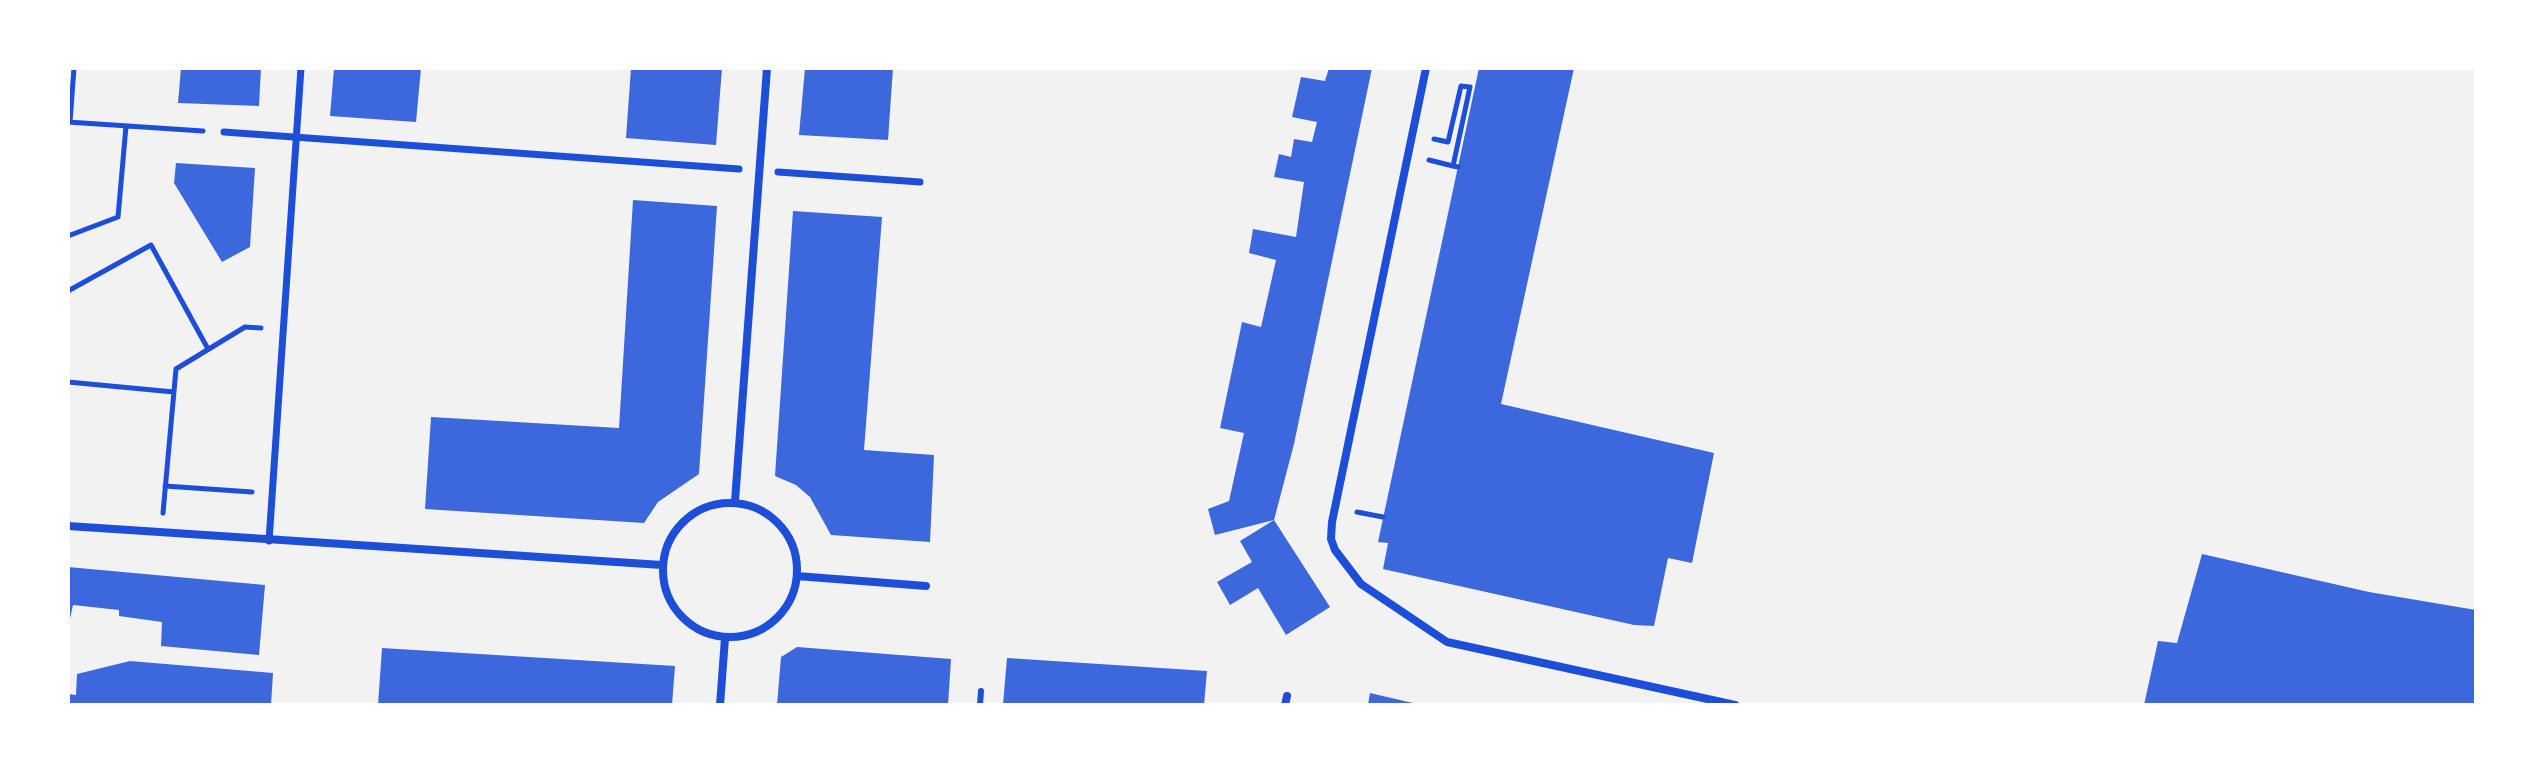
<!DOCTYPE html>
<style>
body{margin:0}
#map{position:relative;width:2544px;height:773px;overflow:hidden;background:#f2f2f2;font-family:"Titillium Web",sans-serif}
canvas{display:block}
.frame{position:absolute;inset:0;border:70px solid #fff;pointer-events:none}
</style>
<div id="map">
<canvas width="2544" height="773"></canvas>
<div class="frame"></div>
</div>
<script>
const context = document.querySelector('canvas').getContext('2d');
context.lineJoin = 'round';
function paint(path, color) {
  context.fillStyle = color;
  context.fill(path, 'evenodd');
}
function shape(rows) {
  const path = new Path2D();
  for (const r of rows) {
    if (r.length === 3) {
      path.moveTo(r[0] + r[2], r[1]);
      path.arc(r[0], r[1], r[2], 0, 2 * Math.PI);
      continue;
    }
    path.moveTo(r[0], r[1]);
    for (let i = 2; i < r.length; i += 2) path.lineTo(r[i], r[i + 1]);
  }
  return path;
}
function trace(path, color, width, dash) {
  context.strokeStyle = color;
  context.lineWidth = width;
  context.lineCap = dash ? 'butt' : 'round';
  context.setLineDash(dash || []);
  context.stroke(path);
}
const building = shape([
 [181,68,261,68,259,106,178,103],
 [334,68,421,68,416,122,330,116],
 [631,68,722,68,716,145,626,138],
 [805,68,893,68,888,140,799,135],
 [1329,68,1372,68,1294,444,1274,520,1330,607,1286,635,1258,588,1230,605,1217,582,1252,562,1240,541,1274,520,1215,535,1208,509,1229,501,1244,433,1220,428,1242,322,1261,327,1276,260,1249,253,1253,229,1296,237,1304,182,1274,177,1279,154,1291,157,1294,139,1312,142,1317,122,1292,117,1301,77,1325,81],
 [1479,68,1574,68,1501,404,1714,453,1692,563,1668,558,1654,626,1634,625,1383,569,1388,543,1378,542],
 [176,163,255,168,250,247,222,262,174,183],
 [633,200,717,206,699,474,658,502,644,523,425,509,431,417,619,428],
 [793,211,882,217,864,450,934,455,930,542,831,535,810,497,796,485,775,476],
 [2202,554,2369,592,2476,610,2476,705,2144,705,2158,641,2177,643],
 [68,567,265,585,259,655,161,646,162,622,119,616,119,610,73,605,68,628],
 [797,647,951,659,948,705,777,705,781,657],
 [382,648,675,666,672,705,378,705],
 [1007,658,1207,671,1204,705,1003,705],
 [130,661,273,673,271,705,68,705,68,694,76,695,77,674],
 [1370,693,1417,704,1417,705,1368,705]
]);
const path = shape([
 [68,122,203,131],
 [70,122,74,68],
 [1434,139,1448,142,1461,86,1470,87,1453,166,1458,167],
 [1429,160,1453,166],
 [68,236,118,217,126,126],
 [68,291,151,245,208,349],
 [68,382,174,392],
 [165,486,252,492],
 [1357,512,1383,517],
 [163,513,176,369,245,327,261,328]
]);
const service = shape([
 [980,705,981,691]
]);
const pedestrian = shape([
 [224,132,739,169],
 [778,172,920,182],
 [269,541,301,68]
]);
const minor = shape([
 [1426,68,1332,522,1331,539,1335,550,1361,584,1447,642,1735,705],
 [735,501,767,68],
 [730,570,67],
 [68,526,662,565],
 [797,576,926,586],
 [720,705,725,638],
 [1285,705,1287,696]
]);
paint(building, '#3d67dc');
trace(path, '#1d4ed8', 5);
trace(service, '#1d4ed8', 6);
trace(pedestrian, '#1d4ed8', 7);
trace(minor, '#1d4ed8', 8);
</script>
